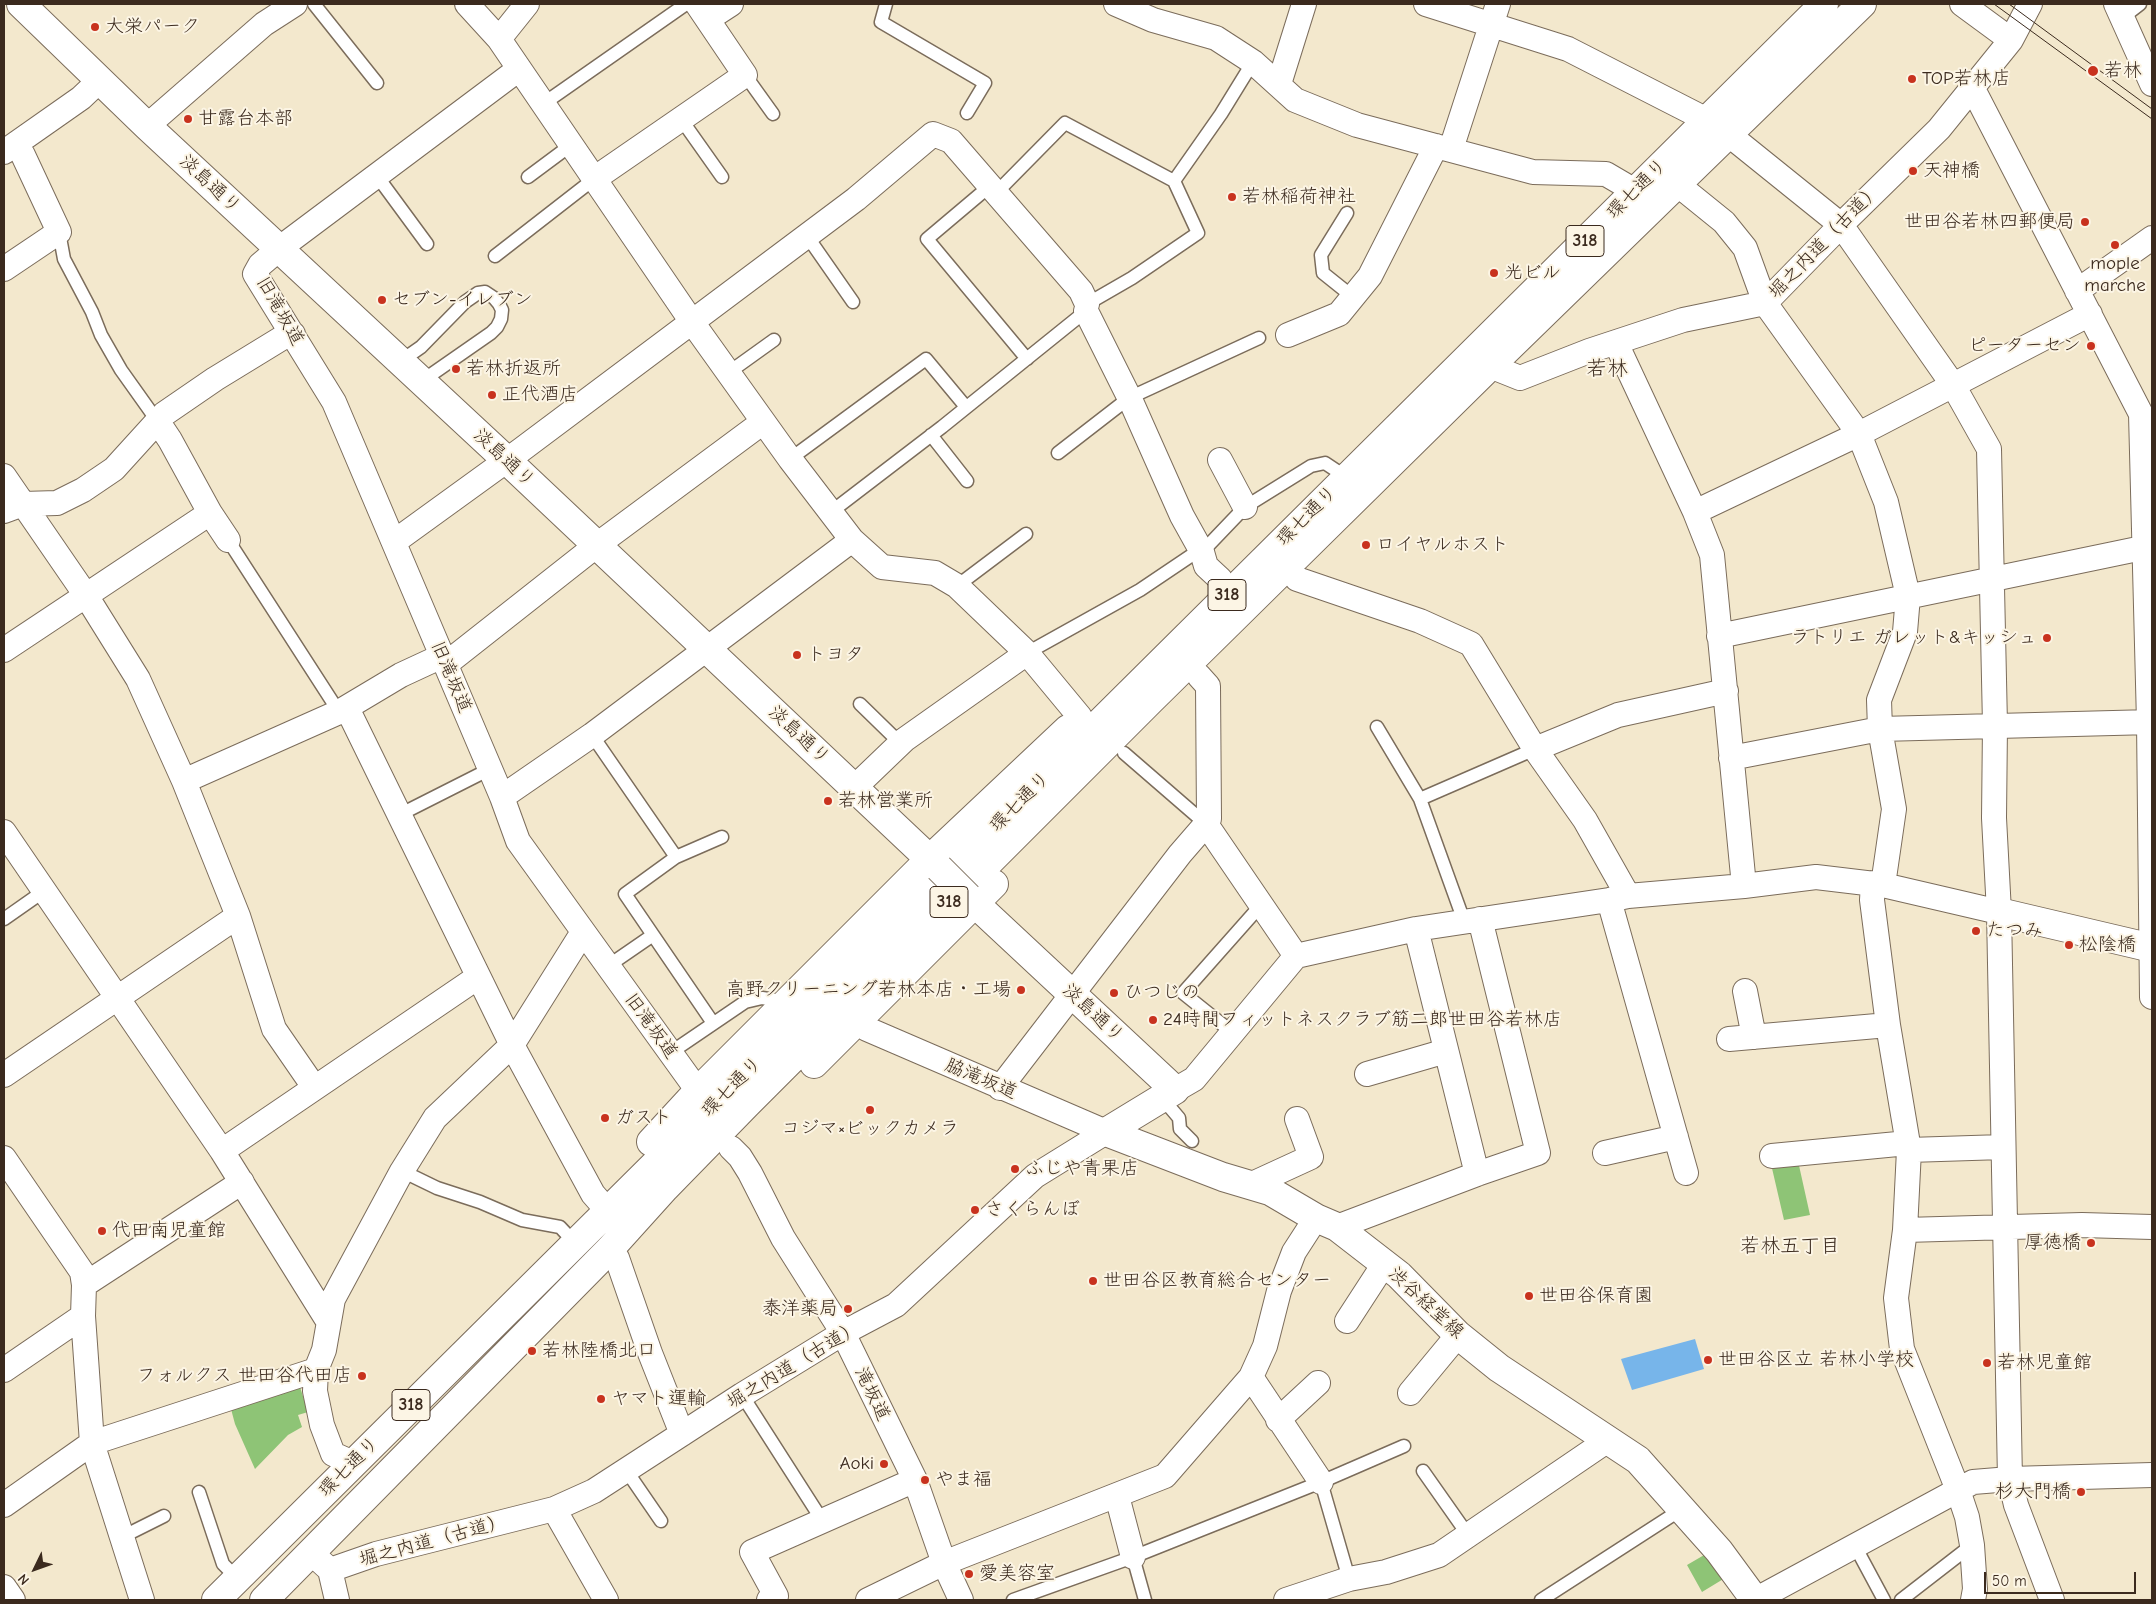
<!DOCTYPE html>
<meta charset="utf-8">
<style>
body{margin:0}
#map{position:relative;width:2156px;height:1604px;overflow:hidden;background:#f3e8cd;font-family:"Comic Neue",sans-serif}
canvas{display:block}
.frame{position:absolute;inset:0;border:5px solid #3b2a1e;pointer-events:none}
.north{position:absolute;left:10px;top:1544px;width:50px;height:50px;-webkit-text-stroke:4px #fcf5e5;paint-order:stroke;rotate:228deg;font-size:14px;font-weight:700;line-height:20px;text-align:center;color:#3b2a1e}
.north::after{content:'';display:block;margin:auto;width:18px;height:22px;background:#3b2a1e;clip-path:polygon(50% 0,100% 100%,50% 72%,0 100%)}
.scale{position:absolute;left:1984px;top:1572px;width:152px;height:22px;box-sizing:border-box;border:2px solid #3b2a1e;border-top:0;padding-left:6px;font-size:15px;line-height:18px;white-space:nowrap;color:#3b2a1e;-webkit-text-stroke:4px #fcf5e5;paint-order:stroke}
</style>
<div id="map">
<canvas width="2156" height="1604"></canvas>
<div class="frame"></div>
<div class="north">N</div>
<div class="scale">50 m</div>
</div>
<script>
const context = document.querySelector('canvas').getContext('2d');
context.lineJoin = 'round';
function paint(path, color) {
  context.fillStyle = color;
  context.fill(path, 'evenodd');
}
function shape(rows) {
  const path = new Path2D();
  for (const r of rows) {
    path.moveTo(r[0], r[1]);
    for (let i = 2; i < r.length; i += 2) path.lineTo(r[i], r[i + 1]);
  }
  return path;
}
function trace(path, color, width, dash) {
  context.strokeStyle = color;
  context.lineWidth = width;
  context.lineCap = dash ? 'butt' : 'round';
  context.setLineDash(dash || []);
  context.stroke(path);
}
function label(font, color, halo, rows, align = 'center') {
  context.font = font + ' "Comic Neue","Klee One",sans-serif';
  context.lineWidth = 4;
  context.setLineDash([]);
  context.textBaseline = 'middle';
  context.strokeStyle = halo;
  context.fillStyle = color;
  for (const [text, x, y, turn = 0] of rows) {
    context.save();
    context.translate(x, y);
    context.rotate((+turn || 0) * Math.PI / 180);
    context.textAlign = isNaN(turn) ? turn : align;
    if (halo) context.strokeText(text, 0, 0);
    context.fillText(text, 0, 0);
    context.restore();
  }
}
const green = shape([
 [1798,1161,1810,1215,1784,1220,1771,1164],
 [300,1387,308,1412,298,1415,302,1427,288,1435,255,1469,235,1424,231,1409],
 [1711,1551,1725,1578,1702,1592,1687,1565]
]);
const water = shape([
 [1695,1339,1704,1369,1632,1390,1621,1359]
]);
const lane = shape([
 [314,4,377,83],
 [886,4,881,22,985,83,967,113],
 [2122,18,2140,4],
 [745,75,773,114],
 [543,104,686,4],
 [681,119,722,177],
 [377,176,427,244],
 [528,177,571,145],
 [991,185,927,239,1027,359],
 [997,192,1065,123,1174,181],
 [1347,213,1321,255,1323,273,1353,297],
 [59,232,64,259,92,312,101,335,121,370,158,422],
 [807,236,853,302],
 [495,256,594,179],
 [401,361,421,347,465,302,478,293,485,292,494,298,499,304,502,310,501,319,497,327,491,333,422,381],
 [728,373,774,340],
 [931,435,967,481],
 [1058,453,1129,398,1259,338],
 [790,459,926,359,966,407],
 [831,512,942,427,1086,311,1087,304,1132,278,1198,233,1174,181,1221,114,1253,62],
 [228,540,339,712],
 [957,586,1026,534],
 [1027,653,1140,590,1192,555,1202,552,1245,507,1311,466,1325,463,1346,477],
 [860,704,900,743],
 [1377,727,1420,799,1535,749],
 [592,735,676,857],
 [1124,753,1206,824],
 [1420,799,1464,921],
 [399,815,490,769],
 [4,919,44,891],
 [608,966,653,935],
 [713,1023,625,894,676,857,722,837],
 [1233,1033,1183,993,1261,905],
 [670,1053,745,1002,762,998,775,1000,782,1008],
 [1162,1098,1179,1118,1180,1129,1192,1141],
 [402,1171,437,1188,480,1202,522,1220,560,1227,575,1243],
 [742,1395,822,1520],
 [626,1470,661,1521],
 [1423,1471,1468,1535],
 [1321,1482,1349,1579],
 [199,1492,223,1564,237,1578],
 [122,1537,164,1516],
 [1855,1546,1884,1600],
 [1133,1557,1145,1600],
 [1013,1600,1133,1557,1321,1482,1404,1446],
 [1541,1600,1682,1509],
 [1901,1600,1972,1545]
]);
const street = shape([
 [467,4,499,39,692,322,790,459,852,540,882,567,935,573,957,586,1027,653,1080,717],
 [1116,4,1153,20,1216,38,1253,62,1295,100,1357,125,1533,172,1606,174,1635,191],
 [1426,4,1568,49,1707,120],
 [1962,4,2011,40],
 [2116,4,2152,84],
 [708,19,731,4],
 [499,39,527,4],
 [519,69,280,248,260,265,255,274,334,402,502,797,518,841,698,1091],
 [1279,84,1304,4],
 [1972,87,2141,414,2149,722,2152,997],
 [147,126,264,24,295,4],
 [1728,134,1841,225,1953,385,1989,449,1995,725,1994,818,1999,912,2010,1479,2016,1505,2052,1600],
 [1451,149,1498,4],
 [4,152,81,98,100,80],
 [594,179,745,75,697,4],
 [1677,184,1724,222,1745,248,1765,303,1859,434,1886,502,1908,596,1905,632,1879,700,1880,729,1894,809,1883,885],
 [4,269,59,232,23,155,16,144],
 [2077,291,2152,238],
 [1086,311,1130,399,1182,516,1202,552,1206,566,1220,579],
 [1288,335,1339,314,1370,276,1436,146],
 [1616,343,1695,512,1712,555,1744,886],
 [1490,366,1520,378,1589,351,1683,320,1765,303,1848,218,1939,129,2011,40,2030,4],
 [158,422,170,440,210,513,228,540],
 [1220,460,1245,507],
 [4,476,85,594,138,679,184,781,238,916,274,1029,314,1087],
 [4,511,23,504,57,503,83,490,114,469,164,414,215,379,282,338,293,334],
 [1695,512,1859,434,2090,314],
 [394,542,521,450,856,199,933,134,951,141,1081,291,1087,304],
 [1297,579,1420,621,1471,644,1535,749,1585,820,1628,896],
 [1719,636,2152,546],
 [4,650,210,513],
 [446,664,597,545,763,422],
 [347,708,512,1045,593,1194,607,1210],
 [1535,749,1618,715,1726,691],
 [1731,758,1880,729,2152,722],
 [184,781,339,712,401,675,442,656],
 [855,787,904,740,1027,653],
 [502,797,592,735,852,540],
 [1206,824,1296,956],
 [4,832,222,1151,328,1321],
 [1873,883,1872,900,1888,1025,1909,1150,1905,1230,1896,1298,1902,1349,1958,1490,1967,1517,1972,1545,1975,1589,1973,1600],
 [1609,900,1686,1173],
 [1416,929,1477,1174],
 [1296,956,1416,929,1609,900,1628,896,1744,886,1816,877,1883,885,1999,912],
 [1745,991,1754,1037],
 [858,1021,867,1029,1106,1132],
 [1729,1039,1888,1025],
 [1367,1074,1446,1051],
 [4,1075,238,916],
 [1000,1088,1180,854,1206,824,1209,819,1208,686,1199,676],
 [1175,1090,1194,1079,1296,956],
 [731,1148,740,1157,750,1173,783,1238,843,1333,915,1480,944,1563,961,1600],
 [1909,1150,2003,1147],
 [222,1151,478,977],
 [1605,1153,1676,1137],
 [1772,1156,1908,1143],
 [4,1158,82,1272,84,1285,83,1316,92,1443,142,1600],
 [1250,1185,1311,1157,1297,1119],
 [1337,1227,1477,1174,1538,1153,1480,919],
 [1905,1230,2082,1225,2152,1227],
 [610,1249,617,1258,650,1353,682,1434],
 [84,1285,242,1182],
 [1347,1321,1384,1264],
 [4,1370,83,1316],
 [1251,1377,1321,1482],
 [1410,1393,1458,1335],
 [1278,1420,1318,1383],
 [353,1463,333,1454,322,1425,315,1391,316,1370,324,1350,333,1299,402,1171,435,1118,512,1045,583,932],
 [1117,1496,1133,1557],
 [4,1505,92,1443,316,1370],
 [554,1509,606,1600],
 [319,1560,330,1570,337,1600],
 [330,1570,376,1554,554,1509,594,1491,742,1395,843,1333,896,1305,1035,1176,1106,1132],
 [4,1587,13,1600],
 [769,1600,776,1596,752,1552,915,1480],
 [868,1600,944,1563,1165,1476,1251,1377,1265,1346,1279,1291,1294,1252,1316,1218],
 [1286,1600,1349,1579,1386,1572,1439,1555,1608,1440],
 [1755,1600,1973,1482,2010,1479,2152,1475]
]);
const secondary = shape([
 [21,4,147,126,515,468,939,868],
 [968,897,1175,1090,1106,1132],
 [1999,912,2152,948],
 [1106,1132,1223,1177,1270,1191,1316,1218,1337,1227,1399,1275,1458,1335,1499,1368,1638,1460,1719,1551,1755,1600]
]);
const primary = shape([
 [814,1064,994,884],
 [651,1142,698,1091,930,859,1068,729],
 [216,1600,1824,4],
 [264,1600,610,1249,665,1188,747,1104,1151,700,1490,366,1862,4]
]);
const tram = shape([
 [1994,4,2152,119],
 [2009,4,2152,109]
]);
const secondaryBridge = shape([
 [939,868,968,897]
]);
const markers = [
 [95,27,5,"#c8321e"],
 [2093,71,6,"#c8321e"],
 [1912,79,5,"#c8321e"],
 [188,119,5,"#c8321e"],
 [1913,171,5,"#c8321e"],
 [1232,197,5,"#c8321e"],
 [2085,222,5,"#c8321e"],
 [2115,245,5,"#c8321e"],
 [1494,273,5,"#c8321e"],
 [382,300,5,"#c8321e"],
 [2091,346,5,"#c8321e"],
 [456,369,5,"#c8321e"],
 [492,395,5,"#c8321e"],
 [1366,545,5,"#c8321e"],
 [2047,638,5,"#c8321e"],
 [797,655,5,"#c8321e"],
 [828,801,5,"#c8321e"],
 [1976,931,5,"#c8321e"],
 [2069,945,5,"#c8321e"],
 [1021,990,5,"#c8321e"],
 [1114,993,5,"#c8321e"],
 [1153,1020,5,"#c8321e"],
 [870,1110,5,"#c8321e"],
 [605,1118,5,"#c8321e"],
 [1015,1169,5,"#c8321e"],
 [975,1210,5,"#c8321e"],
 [102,1231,5,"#c8321e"],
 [2091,1243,5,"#c8321e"],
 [1093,1281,5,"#c8321e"],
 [1529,1296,5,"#c8321e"],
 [848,1309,5,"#c8321e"],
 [532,1351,5,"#c8321e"],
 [1708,1360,5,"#c8321e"],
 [1987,1363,5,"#c8321e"],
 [362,1376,5,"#c8321e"],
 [601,1399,5,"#c8321e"],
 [884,1464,5,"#c8321e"],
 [925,1480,5,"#c8321e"],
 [2081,1492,5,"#c8321e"],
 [969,1574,5,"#c8321e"]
];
const shields = [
 [1585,241,38],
 [1227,595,38],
 [949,902,38],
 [411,1405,38]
];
const shieldNames = [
 ["318",1585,241],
 ["318",1227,595],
 ["318",949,902],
 ["318",411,1405]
];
const poiNames = [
 ["大栄パーク",105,27],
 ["若林",2104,71],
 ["TOP若林店",1922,79],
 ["甘露台本部",198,119],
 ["天神橋",1923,171],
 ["若林稲荷神社",1242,197],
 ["世田谷若林四郵便局",2075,222,"right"],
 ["mople",2115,264,"center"],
 ["marche",2115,286,"center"],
 ["光ビル",1504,273],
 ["セブン-イレブン",392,300],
 ["ピーターセン",2081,346,"right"],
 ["若林折返所",466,369],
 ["正代酒店",502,395],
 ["ロイヤルホスト",1376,545],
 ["ラトリエ ガレット&キッシュ",2037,638,"right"],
 ["トヨタ",807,655],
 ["若林営業所",838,801],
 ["たつみ",1986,931],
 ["松陰橋",2079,945],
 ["高野クリーニング若林本店・工場",1011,990,"right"],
 ["ひつじの",1124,993],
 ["24時間フィットネスクラブ筋二郎世田谷若林店",1163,1020],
 ["ガスト",615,1118],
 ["コジマ×ビックカメラ",870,1129,"center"],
 ["ふじや青果店",1025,1169],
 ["さくらんぼ",985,1210],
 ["代田南児童館",112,1231],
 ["厚徳橋",2081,1243,"right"],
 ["世田谷区教育総合センター",1103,1281],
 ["世田谷保育園",1539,1296],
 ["泰洋薬局",838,1309,"right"],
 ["若林陸橋北口",542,1351],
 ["世田谷区立 若林小学校",1718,1360],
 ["若林児童館",1997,1363],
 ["フォルクス 世田谷代田店",352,1376,"right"],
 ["ヤマト運輸",611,1399],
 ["Aoki",874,1464,"right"],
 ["やま福",935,1480],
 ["杉大門橋",2071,1492,"right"],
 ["愛美容室",979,1574]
];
const streetNames = [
 ["淡島通り",210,184,43],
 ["環七通り",1637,189,-45],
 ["堀之内道（古道）",1825,241,-46],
 ["旧滝坂道",280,311,60],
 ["淡島通り",504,458,43],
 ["環七通り",1307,516,-45],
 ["旧滝坂道",451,677,67],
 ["淡島通り",799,735,43],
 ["環七通り",1020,802,-45],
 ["淡島通り",1093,1013,43],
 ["旧滝坂道",651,1026,54],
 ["脇滝坂道",981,1079,23],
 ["環七通り",732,1087,-45],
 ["渋谷経堂線",1426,1303,43],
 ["堀之内道（古道）",794,1365,-31],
 ["滝坂道",872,1394,64],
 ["環七通り",349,1467,-45],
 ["堀之内道（古道）",433,1541,-15]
];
const neighbourhoodNames = [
 ["若林五丁目",1790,1246]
];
const quarterNames = [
 ["若林",1607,369]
];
paint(green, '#8ec476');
paint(water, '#77b5ea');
trace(lane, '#7b6c5b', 15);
trace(street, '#7b6c5b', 26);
trace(secondary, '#7b6c5b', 30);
trace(primary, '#7b6c5b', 30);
trace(lane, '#fff', 12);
trace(street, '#fff', 24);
trace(secondary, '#fff', 28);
trace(primary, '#fff', 28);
trace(tram, '#3b2a1e', 1);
trace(secondaryBridge, '#7b6c5b', 30, []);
trace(secondaryBridge, '#fff', 28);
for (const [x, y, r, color] of markers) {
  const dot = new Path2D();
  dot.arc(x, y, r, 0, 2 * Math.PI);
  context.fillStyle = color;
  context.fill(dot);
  trace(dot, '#fcf5e5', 2);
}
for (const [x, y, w] of shields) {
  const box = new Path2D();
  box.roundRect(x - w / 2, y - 15.5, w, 31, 4);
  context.fillStyle = '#fcf5e5';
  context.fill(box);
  trace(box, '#3b2a1e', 1);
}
label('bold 18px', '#3b2a1e', null, shieldNames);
label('19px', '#3b2a1e', '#fcf5e5', poiNames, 'left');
label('19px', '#3b2a1e', '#fcf5e5', streetNames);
label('20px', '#3b2a1e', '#fcf5e5', neighbourhoodNames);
label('21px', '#3b2a1e', '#fcf5e5', quarterNames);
</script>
